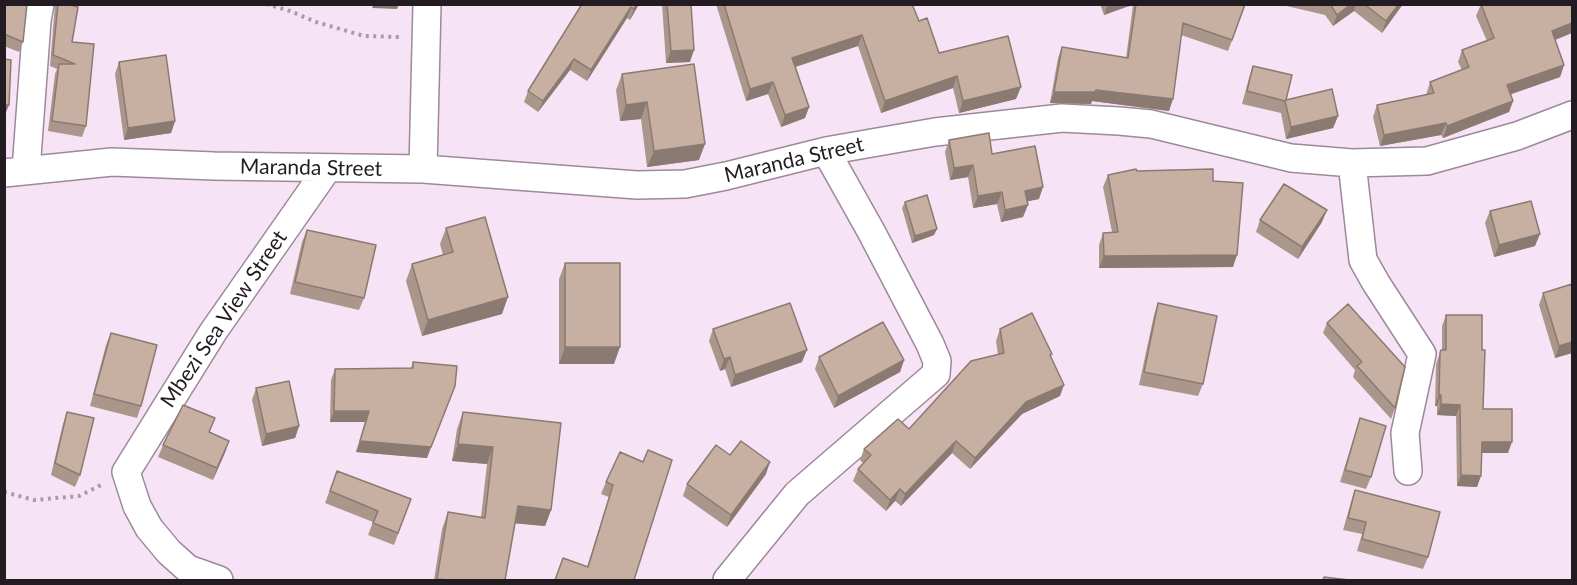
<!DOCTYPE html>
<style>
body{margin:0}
#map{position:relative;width:1577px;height:585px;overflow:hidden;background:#f7e3f6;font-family:Lato,sans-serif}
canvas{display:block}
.frame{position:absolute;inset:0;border:6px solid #221b21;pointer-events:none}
</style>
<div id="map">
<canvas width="1577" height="585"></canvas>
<div class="frame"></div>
</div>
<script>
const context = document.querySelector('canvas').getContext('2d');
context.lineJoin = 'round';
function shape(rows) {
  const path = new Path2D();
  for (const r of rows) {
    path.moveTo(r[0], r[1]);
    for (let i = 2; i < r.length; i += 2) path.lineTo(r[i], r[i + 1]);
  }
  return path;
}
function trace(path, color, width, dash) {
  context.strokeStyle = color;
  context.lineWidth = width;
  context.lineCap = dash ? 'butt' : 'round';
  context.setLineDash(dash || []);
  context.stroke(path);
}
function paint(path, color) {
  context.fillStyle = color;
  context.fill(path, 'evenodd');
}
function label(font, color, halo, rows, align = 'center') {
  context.font = font + ' Lato,sans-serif';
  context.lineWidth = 5;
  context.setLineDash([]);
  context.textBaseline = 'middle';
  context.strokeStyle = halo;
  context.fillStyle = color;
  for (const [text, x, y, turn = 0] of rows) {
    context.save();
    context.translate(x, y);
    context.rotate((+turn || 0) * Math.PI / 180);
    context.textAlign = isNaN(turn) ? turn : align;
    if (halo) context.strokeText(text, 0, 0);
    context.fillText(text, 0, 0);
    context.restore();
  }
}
const path = shape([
 [266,4,290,11,316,22,364,36,399,37],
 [4,492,34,500,79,496,101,485]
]);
const street = shape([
 [1352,163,1363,260,1376,283,1422,354,1405,433,1408,471],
 [423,169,427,4],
 [26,170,37,21,40,4],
 [4,173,112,162,214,166,423,169,637,185,685,184,726,176,826,151,935,132,1062,118,1119,121,1151,124,1291,158,1352,163,1427,161,1517,136,1572,115],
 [219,580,188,569,169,552,149,528,137,506,126,472,213,332,327,169],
 [727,580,797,494,936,374,937,361,930,344,872,233,826,151]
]);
const wall = shape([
 [4,4,23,42,19,52,4,46],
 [55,4,70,4,72,42,86,126,82,137,48,131,55,74,57,69,50,66],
 [596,4,639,4,630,20,627,18,587,81,570,70,538,112,524,102,528,91],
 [662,4,691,4,690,62,666,63],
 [716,4,912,4,919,21,939,53,1016,99,959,113,953,88,881,113,858,46,796,67,809,107,805,118,781,127,768,94,746,101],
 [1100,4,1246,4,1228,51,1181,35,1169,111,1092,101,1091,104,1050,103,1058,58,1062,47,1126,58,1133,5,1104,15],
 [1278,4,1403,4,1382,33,1354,11,1333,26,1325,15],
 [1481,4,1555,40,1564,65,1560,77,1511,94,1513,101,1509,112,1443,138,1441,135,1380,146,1373,117,1377,105,1426,95,1430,82,1462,70,1458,62,1462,50,1487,41,1476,16],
 [119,62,175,121,171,133,124,140,115,74],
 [1253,66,1286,100,1338,116,1333,128,1286,139,1281,113,1242,104,1249,78],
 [622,74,699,160,647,167,641,119,620,121,616,90],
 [949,140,992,154,1039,199,1027,201,1023,217,1001,222,997,204,973,208,968,177,950,180,945,152],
 [1137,171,1213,181,1233,267,1099,268,1099,245,1103,233,1112,232,1103,187,1108,175],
 [905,202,934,235,912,243,902,208],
 [1490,211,1535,246,1494,257,1485,223],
 [1260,220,1322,222,1298,259,1256,232],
 [446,228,502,314,422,336,406,281,412,264,443,255,440,244],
 [307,230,364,298,359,310,290,294,302,242],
 [565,263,614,364,559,364,559,279],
 [1543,293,1572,353,1555,358,1539,305],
 [1158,303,1203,384,1198,396,1139,385,1154,315],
 [1348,304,1395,408,1391,419,1353,377,1355,370,1323,333,1327,323],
 [1446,315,1483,409,1508,453,1482,453,1477,487,1457,486,1456,416,1437,415,1437,406,1435,406,1436,364,1441,350,1442,350,1442,326],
 [713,329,802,362,731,387,725,369,720,371,709,341],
 [1000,329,1051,356,1060,396,1022,414,970,469,952,453,901,506,895,501,886,511,853,481,858,469,863,463,860,460,864,449,909,429,998,355,996,341],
 [111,333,141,406,137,418,90,406,106,345],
 [819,357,904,360,900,372,834,408,815,369],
 [413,362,427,458,356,452,365,422,330,422,331,380,335,369,411,368],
 [256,388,299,426,295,438,262,446,252,400],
 [67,412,80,475,75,487,51,475,63,424],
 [463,412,551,510,545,526,515,523,505,580,434,580,442,529,448,512,481,517,487,464,452,461,457,429],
 [1360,418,1371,477,1366,489,1340,482],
 [210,432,229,441,213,480,158,457,163,445],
 [620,452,634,580,587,567,609,497,601,494,606,482],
 [730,455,766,474,727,527,683,496,687,484],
 [337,471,411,499,394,545,368,535,373,522,325,503],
 [1355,490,1428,557,1423,569,1357,551,1362,534,1343,530,1351,502]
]);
const shadedWall = shape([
 [374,4,399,4,397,9,372,8],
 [637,4,639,4,630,20,634,9],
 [1108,4,1133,4,1104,15],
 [1351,4,1356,4,1354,11,1333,26,1337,15],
 [1399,4,1403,4,1382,33,1386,21],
 [631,7,627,18,587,81,591,70],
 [1572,23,1572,33,1548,43,1552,31],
 [862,35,858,46,788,69,792,58],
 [694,50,690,62,666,63,671,51],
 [574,59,570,70,538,112,543,101],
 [1564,65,1560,77,1503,97,1507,85],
 [957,76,953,88,881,113,885,101],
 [773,82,768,94,746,101,750,89],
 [1021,87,1016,99,959,113,963,101],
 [1096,90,1173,99,1169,111,1092,101,1091,104,1050,103,1054,92],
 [1513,101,1509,112,1443,138,1447,126],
 [647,102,641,119,620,121,626,105],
 [4,105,9,105,4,117],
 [809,107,805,118,781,127,785,115],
 [1338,116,1333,128,1286,139,1291,127],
 [175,121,171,133,124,140,128,128],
 [1446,123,1441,135,1380,146,1384,135],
 [705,144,699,160,647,167,654,151],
 [973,165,968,177,950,180,954,168],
 [1043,187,1039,199,1020,203,1025,191],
 [1002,192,997,204,973,208,978,196],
 [1028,205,1023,217,1001,222,1005,210],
 [1327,210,1322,222,1298,259,1302,247],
 [937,229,934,235,912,243,915,236],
 [1540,234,1535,246,1494,257,1499,245],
 [1237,255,1233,267,1099,268,1104,256],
 [508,297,502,314,422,336,428,320],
 [1572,342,1572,353,1555,358,1559,346],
 [565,347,620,347,614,364,559,364],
 [807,350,802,362,731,387,735,375],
 [730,357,725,369,720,371,724,359],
 [904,360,900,372,834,408,838,396],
 [1064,385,1060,396,1022,414,970,469,975,458,1026,402],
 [455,386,427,458,356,452,360,441],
 [1439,395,1441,395,1437,406,1435,406],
 [1441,404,1460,405,1456,416,1437,415],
 [334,411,369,411,365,422,330,422],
 [299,426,295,438,262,446,266,434],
 [229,441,225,453,213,480,217,468],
 [956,441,952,453,901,506,905,494],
 [1482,442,1512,442,1508,453,1478,453],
 [458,444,493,447,487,464,452,461],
 [770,462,766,474,727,527,731,515],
 [1461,475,1481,476,1477,487,1457,486],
 [900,489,895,501,886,511,890,500],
 [518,506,551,510,545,526,511,523]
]);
const building = shape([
 [4,4,27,4,23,42,4,34,4,4],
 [58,4,70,4,70,5,78,7,72,42,94,44,86,126,52,121,59,64,75,64,53,55,58,4],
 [582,4,637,4,634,9,631,7,591,70,574,59,543,101,528,91,582,4],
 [667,4,691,4,694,50,671,51,667,4],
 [724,4,912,4,919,21,927,18,939,53,1008,36,1021,87,963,101,957,76,885,101,862,35,792,58,809,107,785,115,773,82,750,89,724,4],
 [1136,4,1245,4,1232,40,1183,23,1173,99,1096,90,1095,92,1054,92,1062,47,1128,58,1136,4],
 [1330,4,1351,4,1337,15,1330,4],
 [1364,4,1399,4,1386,21,1364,4],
 [1481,4,1572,4,1572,23,1552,31,1564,65,1507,85,1513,101,1447,126,1446,123,1384,135,1377,105,1434,93,1430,82,1469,67,1462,50,1494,38,1481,4],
 [166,55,175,121,128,128,119,62,166,55],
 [4,59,11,60,9,105,4,105,4,59],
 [694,64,705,144,654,151,647,102,626,105,622,74,694,64],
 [1253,66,1292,75,1286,100,1332,89,1338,116,1291,127,1285,101,1247,91,1253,66],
 [989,133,992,154,1035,146,1043,187,1025,191,1028,205,1005,210,1002,192,978,196,973,165,954,168,949,140,989,133],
 [1136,169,1137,171,1213,169,1213,181,1243,183,1237,255,1104,256,1103,233,1118,232,1108,175,1136,169],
 [1284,184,1327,210,1302,247,1260,220,1284,184],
 [927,195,937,229,915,236,905,202,927,195],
 [1531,201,1540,234,1499,245,1490,211,1531,201],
 [485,217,508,297,428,320,412,264,453,252,446,228,485,217],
 [307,230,376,245,364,298,295,282,307,230],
 [565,263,620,263,620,347,565,347,565,263],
 [1572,284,1572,342,1559,346,1543,293,1572,284],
 [790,303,807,350,735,375,730,357,724,359,713,329,790,303],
 [1158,303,1217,316,1203,384,1144,372,1158,303],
 [1348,304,1405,367,1395,408,1357,366,1362,362,1327,323,1348,304],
 [1032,313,1052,354,1050,355,1064,385,1026,402,975,458,956,441,905,494,900,489,890,500,858,469,871,455,864,449,898,419,909,429,971,361,1004,353,1000,329,1032,313],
 [1446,315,1482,315,1482,350,1485,350,1483,409,1512,409,1512,442,1482,442,1481,476,1461,475,1460,405,1441,404,1441,395,1439,395,1440,353,1441,350,1446,350,1446,315],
 [883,322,904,360,838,396,819,357,883,322],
 [111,333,157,345,141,406,94,394,111,333],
 [413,362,457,366,455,386,431,447,360,441,369,411,334,411,335,369,413,368,413,362],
 [289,381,299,426,266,434,256,388,289,381],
 [183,405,215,418,209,432,229,441,217,468,163,445,183,405],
 [67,412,94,418,80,475,55,463,67,412],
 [463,412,561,423,551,510,518,506,505,580,448,580,437,579,448,512,485,518,493,447,458,444,463,412],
 [1360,418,1386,426,1371,477,1345,470,1360,418],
 [741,441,770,462,731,515,687,484,716,445,730,455,741,441],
 [648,450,672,460,634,580,555,580,563,558,588,567,613,485,606,482,620,452,643,462,648,450],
 [337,471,411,499,398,533,373,523,378,511,330,491,337,471],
 [1355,490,1440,512,1428,557,1362,539,1366,522,1348,518,1355,490],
 [1324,577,1349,580,1323,580,1324,577]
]);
const streetNames = [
 ["Maranda Street",794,160,-13],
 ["Maranda Street",311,168,1],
 ["Mbezi Sea View Street",224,319,-56]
];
trace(street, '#9c899a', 30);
trace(path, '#ab9baa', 4, [3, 4.5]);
trace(street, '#fff', 27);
paint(wall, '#ab968b');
paint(shadedWall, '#8b7a71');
paint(building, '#c7afa2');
trace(building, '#8b7a71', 1.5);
label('21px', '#221b21', '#fff', streetNames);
</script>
